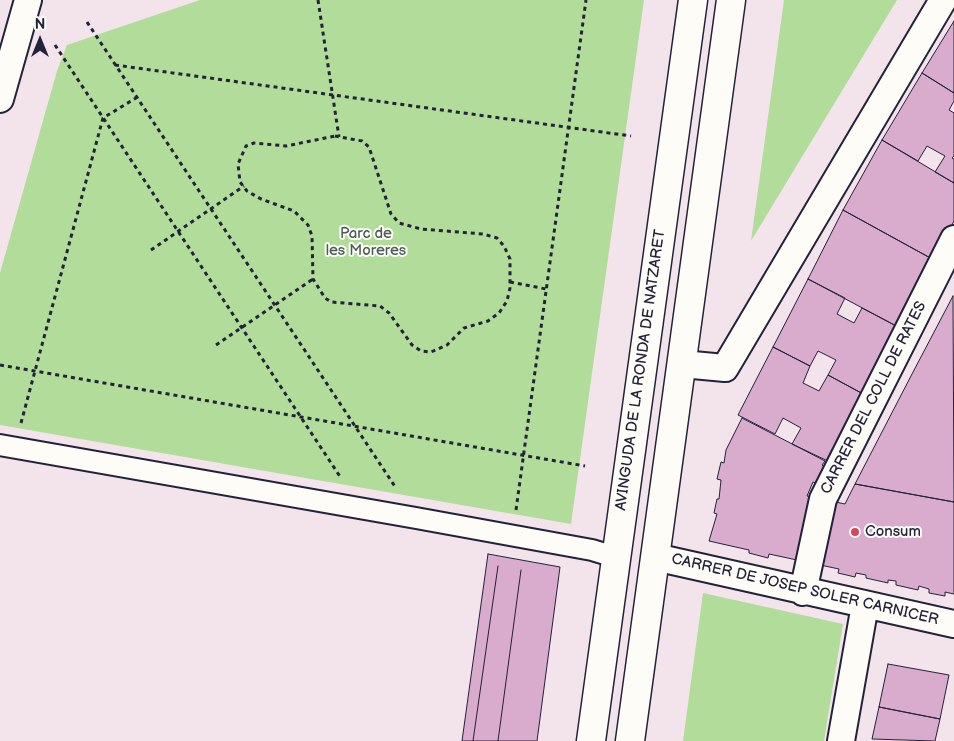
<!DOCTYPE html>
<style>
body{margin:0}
#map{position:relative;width:954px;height:741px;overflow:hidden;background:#f2e4ea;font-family:"Balsamiq Sans",sans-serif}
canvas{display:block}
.north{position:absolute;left:15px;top:15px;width:50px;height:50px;-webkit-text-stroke:4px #fdfcf7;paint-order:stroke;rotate:0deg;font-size:14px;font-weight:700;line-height:20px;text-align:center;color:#22223b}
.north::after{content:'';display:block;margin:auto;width:18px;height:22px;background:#22223b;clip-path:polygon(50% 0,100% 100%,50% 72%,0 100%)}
</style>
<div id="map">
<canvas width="954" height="741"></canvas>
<div class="north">N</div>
</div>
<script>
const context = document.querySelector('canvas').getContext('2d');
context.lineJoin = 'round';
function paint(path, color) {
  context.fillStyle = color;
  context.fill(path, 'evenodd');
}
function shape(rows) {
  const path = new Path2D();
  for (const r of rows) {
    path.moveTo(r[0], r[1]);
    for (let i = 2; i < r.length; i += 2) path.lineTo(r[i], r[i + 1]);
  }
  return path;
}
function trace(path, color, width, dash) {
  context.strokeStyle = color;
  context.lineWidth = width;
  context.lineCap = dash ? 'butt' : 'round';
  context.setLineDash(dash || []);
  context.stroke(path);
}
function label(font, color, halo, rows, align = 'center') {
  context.font = font + ' "Balsamiq Sans",sans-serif';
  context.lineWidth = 4;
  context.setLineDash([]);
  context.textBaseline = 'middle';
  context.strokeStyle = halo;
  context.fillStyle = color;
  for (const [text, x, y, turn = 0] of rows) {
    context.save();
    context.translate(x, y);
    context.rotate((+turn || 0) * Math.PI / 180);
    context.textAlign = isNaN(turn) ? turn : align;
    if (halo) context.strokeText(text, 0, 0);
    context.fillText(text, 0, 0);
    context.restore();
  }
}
const green = shape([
 [200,0,644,0,571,524,0,425,0,273,57,71,67,45],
 [784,0,897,0,751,241],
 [703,593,843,624,824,741,683,741]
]);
const building = shape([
 [954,21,954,93,922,73,954,21],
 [922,73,954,93,954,101,949,110,954,113,954,156,952,158,954,159,954,183,935,172,945,156,927,146,918,161,882,140,922,73],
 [882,140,954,183,954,221,934,260,843,210,882,140],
 [843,210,934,260,900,328,808,279,843,210],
 [808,279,845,298,837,314,854,323,862,308,900,328,865,395,828,375,836,360,818,351,810,366,773,347,808,279],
 [953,296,954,502,855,484,912,374,953,296],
 [773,347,810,366,803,383,819,391,828,375,865,395,830,462,792,444,801,428,783,418,775,434,738,415,773,347],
 [742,418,825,461,822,465,824,467,816,483,813,482,807,496,845,504,855,484,954,502,954,594,945,592,945,596,929,593,929,589,919,586,918,590,896,585,896,581,888,580,888,583,866,578,866,575,856,573,855,577,838,573,839,569,769,554,768,558,749,553,749,550,709,541,717,514,714,513,717,499,719,499,721,480,717,479,721,462,724,463,726,450,742,418],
 [488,554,560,567,537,741,462,741,488,554],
 [888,664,949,675,940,719,879,707,888,664],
 [879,707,940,719,935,741,872,739,879,707]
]);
const path = shape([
 [318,0,339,137],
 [87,22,396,488],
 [55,45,341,478],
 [115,65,631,136],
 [335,136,362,141,369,147,391,214,399,223,421,229,483,234,497,238,504,246,510,259,510,288,507,301,499,313,488,321,464,328,447,345,431,352,421,351,412,345,389,313,380,306,331,302,325,298,313,279,312,236,308,225,294,211,261,199,247,191,240,182,238,164,246,146,254,143,286,146,335,136],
 [151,250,244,186],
 [510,282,546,289],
 [216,345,313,279],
 [0,365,585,466],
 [21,423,103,118,136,98],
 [516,510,586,0]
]);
const pedestrian = shape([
 [0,445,416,518,592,550,615,557]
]);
const minor = shape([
 [0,99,28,0],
 [682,364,725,368,943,0],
 [655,557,954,624],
 [803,592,823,499,954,239],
 [841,741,865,605]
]);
const tertiary = shape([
 [591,741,693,0],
 [630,741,731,0]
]);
const tram = shape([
 [473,741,498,566],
 [498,741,521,570]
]);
const markers = [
 [855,532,5,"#d1495b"]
];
const parkNames = [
 ["Parc de",366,234],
 ["les Moreres",366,251]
];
const streetNames = [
 ["AVINGUDA DE LA RONDA DE NATZARET",641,370,-82],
 ["CARRER DEL COLL DE RATES",874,398,-63],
 ["CARRER DE JOSEP SOLER CARNICER",805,590,13]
];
const poiNames = [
 ["Consum",865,532]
];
paint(green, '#b1dc9a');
paint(building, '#d9abcc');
trace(building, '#22223b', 1);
trace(pedestrian, '#22223b', 24);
trace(minor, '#22223b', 30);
trace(tertiary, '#22223b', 31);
trace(path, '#22223b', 3, [4, 4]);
trace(pedestrian, '#fdfcf7', 20);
trace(minor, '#fdfcf7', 26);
trace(tertiary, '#fdfcf7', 28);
trace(tram, '#22223b', 1);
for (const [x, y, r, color] of markers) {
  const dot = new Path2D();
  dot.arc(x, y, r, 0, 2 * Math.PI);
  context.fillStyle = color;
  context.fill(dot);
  trace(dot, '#fdfcf7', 2);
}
label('15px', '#4d5a58', '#fdfcf7', parkNames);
label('15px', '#22223b', '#fdfcf7', streetNames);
label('15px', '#22223b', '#fdfcf7', poiNames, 'left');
</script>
